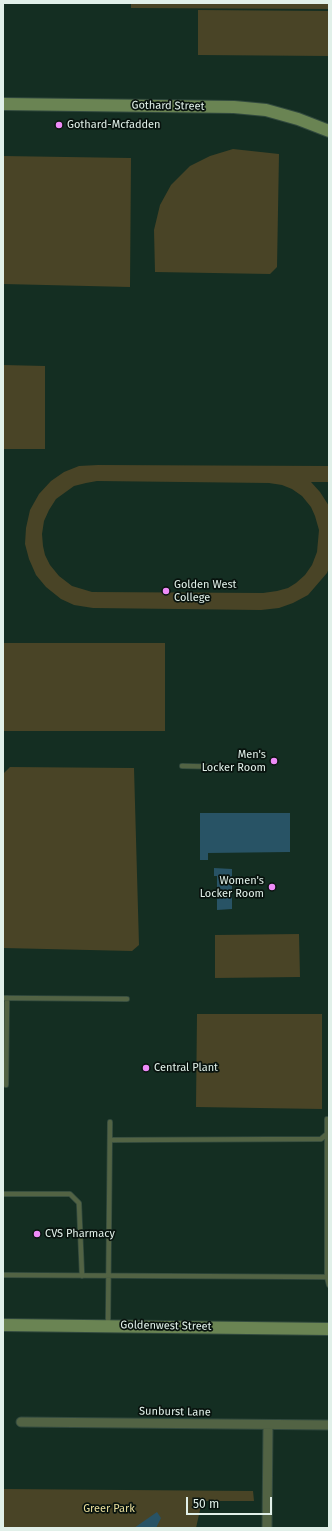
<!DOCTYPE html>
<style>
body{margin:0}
#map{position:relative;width:332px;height:1531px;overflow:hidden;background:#142e22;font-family:"Fira Sans",sans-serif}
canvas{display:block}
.frame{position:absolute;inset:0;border:4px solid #e1f0e9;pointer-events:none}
.scale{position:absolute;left:186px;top:1497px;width:86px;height:18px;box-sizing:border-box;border:2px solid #e1f0e9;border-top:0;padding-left:5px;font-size:12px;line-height:14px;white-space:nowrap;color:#e1f0e9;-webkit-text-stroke:3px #08130e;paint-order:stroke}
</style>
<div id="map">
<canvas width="332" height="1531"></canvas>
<div class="frame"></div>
<div class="scale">50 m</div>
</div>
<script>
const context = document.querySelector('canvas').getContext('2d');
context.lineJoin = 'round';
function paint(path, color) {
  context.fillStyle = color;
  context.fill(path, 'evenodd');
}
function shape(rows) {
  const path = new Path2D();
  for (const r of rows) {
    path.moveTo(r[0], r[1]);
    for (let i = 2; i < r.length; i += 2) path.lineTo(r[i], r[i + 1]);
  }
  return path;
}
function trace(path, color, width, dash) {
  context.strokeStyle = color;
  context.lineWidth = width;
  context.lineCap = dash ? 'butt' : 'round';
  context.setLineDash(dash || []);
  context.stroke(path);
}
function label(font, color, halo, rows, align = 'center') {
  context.font = font + ' "Fira Sans",sans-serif';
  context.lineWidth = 3.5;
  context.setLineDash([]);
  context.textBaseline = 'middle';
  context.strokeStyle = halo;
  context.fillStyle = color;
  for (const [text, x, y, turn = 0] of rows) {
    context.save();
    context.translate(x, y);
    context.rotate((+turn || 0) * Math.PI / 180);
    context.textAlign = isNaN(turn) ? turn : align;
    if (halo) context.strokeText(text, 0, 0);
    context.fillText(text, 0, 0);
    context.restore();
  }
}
const green = shape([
 [131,3,329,3,329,9,131,8],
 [198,10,329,11,329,56,198,55],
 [233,149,279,154,277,267,270,274,155,272,154,230,160,205,171,185,190,166,210,156],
 [3,156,131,158,130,287,3,284],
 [3,365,45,366,45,449,3,449],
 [98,465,329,466,329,482,311,482,320,492,329,506,329,568,327,573,308,595,293,603,279,608,261,610,93,608,74,605,61,599,46,587,36,575,29,559,25,544,26,528,30,510,39,494,51,481,64,472,79,466],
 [97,481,269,483,282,485,292,489,302,496,311,507,315,516,319,530,317,552,312,565,305,575,296,583,288,588,277,591,263,593,92,592,72,586,59,576,50,565,45,555,43,546,42,534,44,521,49,510,56,499,74,486,86,483],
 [3,643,165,643,165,731,3,731],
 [10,767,134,768,139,945,132,951,3,948,3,774],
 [299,934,300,977,215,978,215,935],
 [197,1014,322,1014,322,1109,196,1107],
 [3,1489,253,1491,254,1501,202,1501,196,1528,3,1528]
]);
const water = shape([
 [200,813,290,813,290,852,208,853,208,860,200,860],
 [214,868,232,869,232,909,217,910,217,876,214,876],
 [157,1512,161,1518,156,1528,134,1528]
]);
const lane = shape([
 [182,766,227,767],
 [3,998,127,999],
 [6,1085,7,998],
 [327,1119,327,1277,329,1285],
 [110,1140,321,1139,329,1132],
 [3,1194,70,1194,79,1203,82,1276],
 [3,1275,329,1277],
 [108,1325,110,1122]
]);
const street = shape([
 [21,1422,329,1425],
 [267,1528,268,1425]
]);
const secondary = shape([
 [3,104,234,107,266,110,298,119,329,131],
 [3,1325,329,1329]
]);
const markers = [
 [59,125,4,"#ee8bf8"],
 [166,591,4,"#ee8bf8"],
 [274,761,4,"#ee8bf8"],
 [272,887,4,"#ee8bf8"],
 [146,1068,4,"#ee8bf8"],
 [37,1234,4,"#ee8bf8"]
];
const streetNames = [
 ["Gothard Street",168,106,1],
 ["Goldenwest Street",166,1326,1],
 ["Sunburst Lane",175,1412,1]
];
const poiNames = [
 ["Gothard-Mcfadden",67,125],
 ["Golden West",174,585],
 ["College",174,598],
 ["Men's",266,755,"right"],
 ["Locker Room",266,768,"right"],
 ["Women's",264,881,"right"],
 ["Locker Room",264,894,"right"],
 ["Central Plant",154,1068],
 ["CVS Pharmacy",45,1234]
];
const parkNames = [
 ["Greer Park",109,1509]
];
paint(green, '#494426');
paint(water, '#285365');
trace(lane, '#31493e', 6);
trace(street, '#31493e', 11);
trace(secondary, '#31493e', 14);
trace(lane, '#526344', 4.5);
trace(street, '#526344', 9);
trace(secondary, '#6a8453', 12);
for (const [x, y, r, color] of markers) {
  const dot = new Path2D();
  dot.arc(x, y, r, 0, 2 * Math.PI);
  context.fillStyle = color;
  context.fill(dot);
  trace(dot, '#08130e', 1.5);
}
label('11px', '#e1f0e9', '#08130e', streetNames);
label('11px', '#e1f0e9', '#08130e', poiNames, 'left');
label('11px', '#eade9c', '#08130e', parkNames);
</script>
